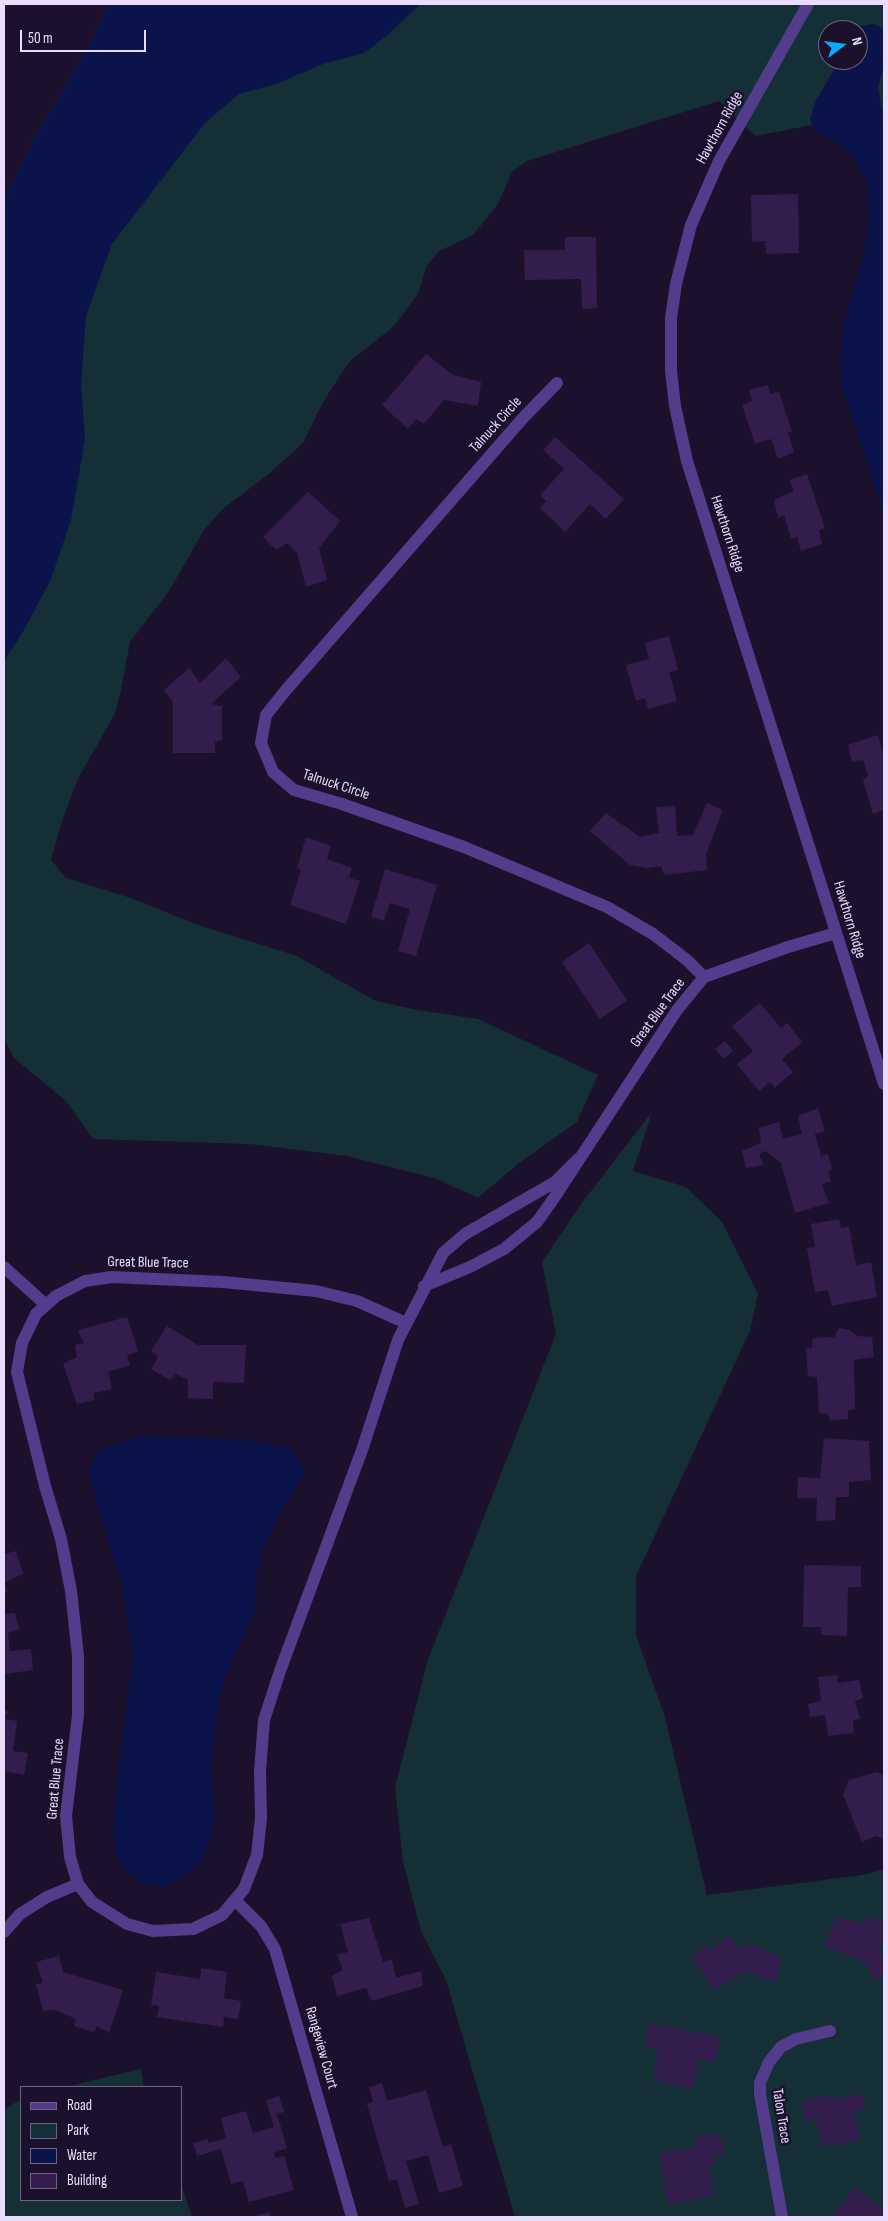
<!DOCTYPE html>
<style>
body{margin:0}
#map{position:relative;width:888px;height:2221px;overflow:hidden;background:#1c112c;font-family:"Sofia Sans Condensed",sans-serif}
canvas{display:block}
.frame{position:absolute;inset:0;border:5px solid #e9dcff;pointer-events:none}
.legend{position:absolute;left:20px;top:2086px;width:162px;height:115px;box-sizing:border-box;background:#1c112c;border:1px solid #6e6280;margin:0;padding:6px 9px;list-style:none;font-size:15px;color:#e9dcff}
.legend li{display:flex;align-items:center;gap:10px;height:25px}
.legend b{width:25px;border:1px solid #6e6280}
.north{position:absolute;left:818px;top:20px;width:50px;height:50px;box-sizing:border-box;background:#1c112c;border:1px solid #6e6280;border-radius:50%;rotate:75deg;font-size:14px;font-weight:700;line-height:20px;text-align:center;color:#e9dcff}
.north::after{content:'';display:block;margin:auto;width:18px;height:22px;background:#08abff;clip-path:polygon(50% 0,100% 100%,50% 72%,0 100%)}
.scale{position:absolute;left:20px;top:30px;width:126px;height:22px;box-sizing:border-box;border:2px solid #e9dcff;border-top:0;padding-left:6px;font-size:15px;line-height:18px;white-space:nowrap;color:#e9dcff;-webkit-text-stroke:4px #1c112c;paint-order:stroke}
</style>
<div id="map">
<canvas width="888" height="2221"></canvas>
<div class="frame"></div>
<ul class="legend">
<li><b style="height:6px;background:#523c8b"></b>Road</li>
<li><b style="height:14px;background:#142f36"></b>Park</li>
<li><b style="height:14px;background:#0b134b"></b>Water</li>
<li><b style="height:14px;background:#321d4d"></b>Building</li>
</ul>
<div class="north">N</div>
<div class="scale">50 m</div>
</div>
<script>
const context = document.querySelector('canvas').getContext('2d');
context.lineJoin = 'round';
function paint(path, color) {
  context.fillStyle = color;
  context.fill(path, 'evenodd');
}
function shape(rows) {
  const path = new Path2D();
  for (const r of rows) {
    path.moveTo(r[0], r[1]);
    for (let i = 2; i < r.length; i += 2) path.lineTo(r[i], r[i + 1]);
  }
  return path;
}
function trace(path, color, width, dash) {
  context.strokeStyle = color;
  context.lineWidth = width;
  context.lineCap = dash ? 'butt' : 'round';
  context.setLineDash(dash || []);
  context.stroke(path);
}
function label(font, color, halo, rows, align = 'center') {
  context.font = font + ' "Sofia Sans Condensed",sans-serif';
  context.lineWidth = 5;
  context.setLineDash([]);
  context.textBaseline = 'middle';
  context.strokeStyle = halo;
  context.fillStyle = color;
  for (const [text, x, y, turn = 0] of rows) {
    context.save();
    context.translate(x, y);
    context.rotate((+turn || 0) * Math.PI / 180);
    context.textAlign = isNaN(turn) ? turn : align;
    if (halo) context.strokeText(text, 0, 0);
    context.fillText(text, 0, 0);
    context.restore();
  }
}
const green = shape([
 [108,4,884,4,884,359,880,187,838,120,755,136,719,101,527,161,512,172,498,204,473,235,439,251,427,265,418,294,393,327,349,362,323,402,303,443,270,473,224,508,204,530,169,591,130,642,121,690,115,713,78,779,62,821,51,860,66,878,131,898,195,924,297,956,374,1000,417,1010,478,1019,598,1075,577,1122,518,1164,478,1198,437,1179,347,1156,249,1144,93,1139,66,1101,14,1058,4,1038,4,201,32,143,88,48],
 [828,30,858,30,858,60,828,60],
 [652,1112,633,1171,686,1187,722,1222,758,1294,750,1331,636,1576,636,1635,665,1717,707,1895,862,1875,884,1869,884,2217,515,2217,446,1980,421,1931,403,1861,395,1788,428,1659,556,1334,542,1262,581,1204],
 [141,2069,144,2087,65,2087],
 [21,2099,21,2200,181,2200,181,2184,192,2217,4,2217,4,2110]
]);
const water = shape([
 [108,4,420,4,389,34,364,53,323,64,276,84,239,94,205,123,112,244,86,316,81,385,85,439,71,520,51,579,23,632,4,661,4,201,32,143,88,48],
 [874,24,884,29,884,65,878,87,884,122,884,514,843,389,840,363,844,324,865,249,869,221,867,182,850,154,832,139,816,133,810,119,816,100,840,60,858,60,858,31,861,26],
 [143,1436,244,1440,289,1448,305,1471,277,1519,262,1552,256,1581,255,1613,233,1658,221,1690,214,1733,211,1777,215,1811,212,1833,203,1859,184,1877,165,1887,140,1884,124,1868,114,1850,113,1823,116,1786,133,1656,123,1590,88,1471,95,1456,114,1444]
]);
const building = shape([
 [798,194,799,253,766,254,765,241,752,242,751,195],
 [565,237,596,237,597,308,582,309,581,279,525,280,524,250,565,250],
 [426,354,453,375,481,382,478,406,444,400,424,424,416,419,408,429,382,405],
 [768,385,770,394,779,392,792,431,788,433,794,452,778,459,771,439,755,444,742,405,752,401,749,390],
 [555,437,624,499,606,519,590,504,565,532,540,508,546,501,540,495,564,469,543,450],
 [807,474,825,528,819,530,822,544,801,551,797,537,791,539,784,515,778,518,774,500,794,491,789,480],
 [308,492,340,521,319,548,327,580,306,587,297,553,287,543,276,550,263,537],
 [669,636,678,670,669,672,677,701,648,709,645,698,636,701,626,665,649,659,645,643],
 [226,658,241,677,211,704,222,706,222,740,215,742,215,753,173,753,173,702,164,690,189,668,200,683],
 [878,735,884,756,884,810,873,814,863,780,868,776,863,760,852,762,848,745],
 [707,803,723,810,706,854,707,870,664,875,661,866,646,868,630,865,590,831,606,813,640,837,659,833,656,807,675,806,677,836,693,835],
 [306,837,331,846,327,859,352,868,349,878,360,881,346,924,290,905,301,870,297,868],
 [385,869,437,885,416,956,398,951,410,909,390,903,384,921,371,917],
 [589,943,627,1000,600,1019,562,962],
 [760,1003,781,1028,787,1023,802,1042,782,1059,793,1072,775,1088,770,1082,759,1091,737,1064,753,1051,732,1026],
 [725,1041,733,1051,724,1059,715,1049],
 [818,1108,825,1131,815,1134,821,1156,828,1154,832,1169,828,1172,831,1181,822,1184,829,1203,795,1213,781,1163,766,1151,759,1154,764,1165,746,1168,742,1151,761,1143,759,1128,779,1122,783,1139,802,1134,798,1116],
 [839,1219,841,1228,849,1226,856,1265,871,1262,877,1297,832,1306,828,1290,815,1292,807,1248,815,1247,811,1224],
 [127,1317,138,1351,127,1356,130,1365,108,1372,112,1389,93,1393,95,1400,77,1404,63,1364,77,1357,75,1345,84,1343,78,1330],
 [167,1326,198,1345,246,1345,244,1383,213,1382,213,1399,188,1398,188,1380,176,1374,170,1380,151,1369,158,1357,151,1351],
 [839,1328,849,1330,857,1336,872,1337,874,1357,854,1360,855,1409,848,1411,848,1419,830,1421,828,1414,819,1413,817,1377,808,1376,806,1349,812,1348,813,1338,834,1337],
 [824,1438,869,1441,871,1480,849,1482,849,1497,836,1497,835,1520,816,1521,817,1498,797,1498,798,1477,820,1478],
 [16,1551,23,1574,5,1582,7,1592,4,1593,4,1554],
 [804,1565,861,1566,861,1587,848,1587,847,1636,821,1635,821,1627,803,1627],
 [15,1613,19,1630,8,1633,10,1651,31,1649,33,1670,4,1674,4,1614],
 [837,1675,837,1683,859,1680,863,1698,855,1701,860,1719,853,1720,854,1733,828,1736,825,1715,810,1717,808,1704,821,1701,818,1677],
 [4,1710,8,1711,5,1719,17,1721,13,1751,28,1753,24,1775,4,1771],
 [877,1772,884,1776,884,1840,876,1836,862,1842,843,1795,849,1780],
 [837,1916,862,1924,868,1916,884,1922,884,1935,880,1952,884,1962,884,1976,874,1981,864,1961,824,1946],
 [369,1918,383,1962,392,1959,396,1978,421,1971,423,1986,372,2001,366,1988,337,1996,332,1976,343,1970,337,1955,348,1952,340,1924],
 [729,1935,740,1950,751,1943,781,1958,776,1983,745,1971,715,1990,691,1957,707,1945,710,1951],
 [59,1956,63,1972,123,1990,109,2033,97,2026,94,2032,74,2026,76,2019,55,2010,43,2011,36,1984,43,1983,36,1962],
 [201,1968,227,1972,224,1998,241,2001,238,2019,224,2017,223,2027,157,2017,159,2006,151,2005,156,1972,200,1979],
 [648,2024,720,2037,716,2062,699,2059,693,2089,653,2081,658,2049,644,2046],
 [382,2083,387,2101,426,2090,443,2147,451,2144,463,2186,439,2193,428,2155,406,2161,419,2204,405,2208,397,2179,389,2181,367,2104,373,2102,369,2087],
 [863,2094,866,2109,854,2111,860,2140,822,2147,816,2117,804,2121,803,2100,834,2095,834,2099],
 [279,2096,284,2112,277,2114,287,2148,274,2153,275,2158,284,2156,294,2190,249,2202,243,2181,231,2184,221,2149,197,2156,193,2143,207,2139,209,2143,226,2138,221,2118,246,2111,253,2133,274,2127,266,2100],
 [720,2133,725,2154,714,2155,715,2164,709,2166,714,2195,668,2205,659,2153,694,2148,695,2137],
 [856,2187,884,2211,884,2217,831,2217],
 [269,2212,271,2217,252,2217]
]);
const minor = shape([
 [808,4,719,161,691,225,676,284,671,318,671,371,675,406,687,461,884,1084],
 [557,383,523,418,286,690,266,715,261,743,273,772,294,790,342,804,464,847,607,907,653,934,687,960,704,977],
 [4,1267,46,1305],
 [424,1286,470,1267,504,1249,537,1222,554,1198,677,1010,704,977,788,947,836,933],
 [406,1323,357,1301,316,1291,223,1282,112,1277,85,1281,56,1296,36,1314,22,1343,17,1372,45,1486,61,1539,71,1591,78,1656,78,1715,66,1816,70,1857,78,1884,92,1902,127,1924,153,1931,193,1929,222,1915,244,1889,257,1855,261,1818,260,1771,264,1720,280,1671,362,1450,398,1340,443,1253,465,1234,555,1182,578,1159],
 [235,1900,261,1926,275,1949,352,2217],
 [4,1932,20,1914,47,1897,78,1884],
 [782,2217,760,2094,760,2083,769,2062,781,2047,796,2039,830,2031]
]);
const streetNames = [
 ["Hawthorn Ridge",720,128,-61],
 ["Talnuck Circle",496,425,-48],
 ["Hawthorn Ridge",727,534,72],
 ["Talnuck Circle",336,785,18],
 ["Hawthorn Ridge",849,920,73],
 ["Great Blue Trace",658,1013,-54],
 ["Great Blue Trace",148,1263,1],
 ["Great Blue Trace",56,1779,-85],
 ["Rangeview Court",321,2048,74],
 ["Talon Trace",781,2116,81]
];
paint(green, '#142f36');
paint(water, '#0b134b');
paint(building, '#321d4d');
trace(minor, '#523c8b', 12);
label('15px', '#e9dcff', '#1c112c', streetNames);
</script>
